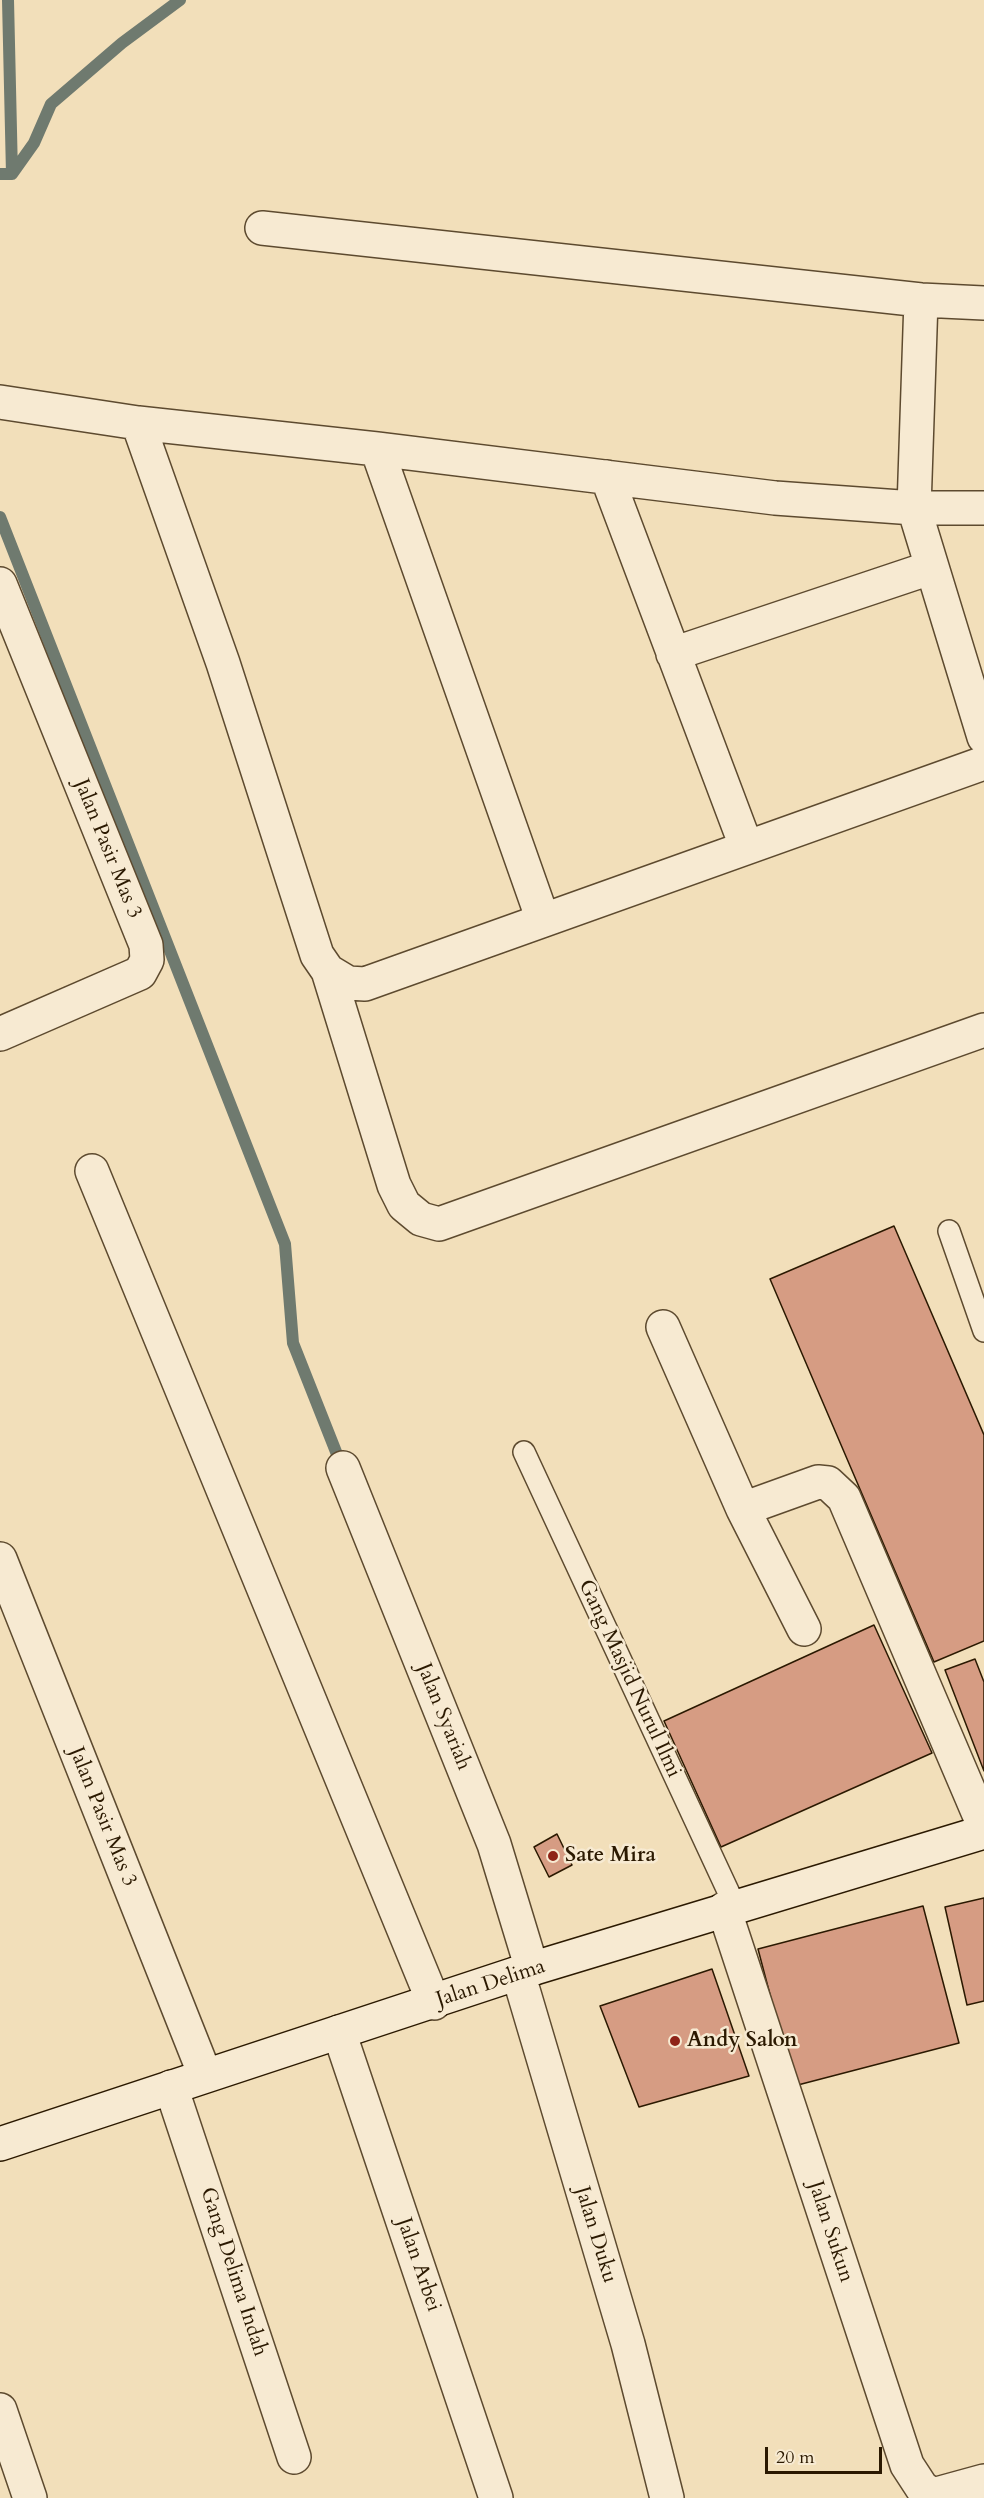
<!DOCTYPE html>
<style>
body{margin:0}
#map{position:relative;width:984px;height:2498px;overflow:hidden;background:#f2dfba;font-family:Cardo,serif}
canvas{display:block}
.scale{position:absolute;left:765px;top:2447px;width:117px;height:27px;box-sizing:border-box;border:3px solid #2b1901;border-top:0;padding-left:8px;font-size:18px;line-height:21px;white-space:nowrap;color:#2b1901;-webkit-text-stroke:4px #f7ead2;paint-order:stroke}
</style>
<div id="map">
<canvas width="984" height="2498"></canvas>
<div class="scale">20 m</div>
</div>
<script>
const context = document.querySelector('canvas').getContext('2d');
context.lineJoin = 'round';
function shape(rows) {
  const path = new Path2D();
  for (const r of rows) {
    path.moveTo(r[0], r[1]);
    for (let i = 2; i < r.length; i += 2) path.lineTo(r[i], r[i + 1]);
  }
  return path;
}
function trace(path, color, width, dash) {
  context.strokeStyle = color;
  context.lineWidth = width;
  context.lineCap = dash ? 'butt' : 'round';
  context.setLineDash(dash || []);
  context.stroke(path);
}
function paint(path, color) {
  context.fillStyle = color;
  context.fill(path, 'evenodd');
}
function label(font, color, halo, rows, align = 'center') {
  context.font = font + ' Cardo,serif';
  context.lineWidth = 5;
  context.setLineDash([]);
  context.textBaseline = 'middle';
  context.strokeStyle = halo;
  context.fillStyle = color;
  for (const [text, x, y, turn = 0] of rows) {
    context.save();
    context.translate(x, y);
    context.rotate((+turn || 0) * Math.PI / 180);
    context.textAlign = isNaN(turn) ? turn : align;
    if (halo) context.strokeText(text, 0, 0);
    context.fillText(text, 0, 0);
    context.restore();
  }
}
const stream = shape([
 [8,0,12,174],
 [0,174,12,174,34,143,51,104,122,43,180,0],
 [0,517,285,1244,293,1343,342,1467]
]);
const building = shape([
 [894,1226,984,1435,984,1641,934,1662,770,1279,894,1226],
 [874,1625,932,1753,721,1847,664,1721,874,1625],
 [975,1659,984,1682,984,1771,945,1670,975,1659],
 [557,1834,572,1865,549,1877,534,1847,557,1834],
 [984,1898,984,2001,967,2005,945,1907,984,1898],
 [923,1906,959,2043,794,2086,758,1949,923,1906],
 [712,1969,749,2076,639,2107,600,2006,712,1969]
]);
const service = shape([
 [949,1231,984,1331],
 [524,1452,735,1906]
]);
const minor = shape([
 [262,228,921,300,984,303],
 [921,300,914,508,984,737],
 [0,402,138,423,377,449,775,498,914,508,984,508],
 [138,423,223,663,317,955,328,971,348,983,365,984,984,763],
 [377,449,543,920],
 [607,477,746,846],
 [0,584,146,945,147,960,140,973,0,1034],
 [673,654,930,568],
 [328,971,394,1185,404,1205,421,1219,439,1224,984,1030],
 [92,1171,434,2003],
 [663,1327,743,1509,818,1482,828,1483,844,1498,984,1826],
 [343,1468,494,1844,532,1969],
 [743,1509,804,1629],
 [0,1559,205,2075],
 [724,1909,907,2465,922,2488,933,2495,984,2481],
 [518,1973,628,2344,667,2498],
 [339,2032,496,2498],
 [171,2087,294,2457],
 [0,2410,30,2498]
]);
const secondary = shape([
 [0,2144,518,1973,984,1832]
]);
const markers = [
 [553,1856,6,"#8f2418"],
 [675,2041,6,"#8f2418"]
];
const streetNames = [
 ["Jalan Pasir Mas 3",107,849,68],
 ["Gang Masjid Nurul Ilmi",629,1679,65],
 ["Jalan Syariah",443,1717,68],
 ["Jalan Pasir Mas 3",102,1817,68],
 ["Jalan Delima",491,1984,-18],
 ["Jalan Sukun",830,2232,72],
 ["Jalan Duku",595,2235,73],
 ["Jalan Arbei",418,2265,71],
 ["Gang Delima Indah",233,2272,72]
];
const poiNames = [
 ["Sate Mira",565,1856],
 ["Andy Salon",687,2041]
];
trace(stream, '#6f7a6f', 12);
paint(building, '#d69c83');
trace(building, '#2b1901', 1.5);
trace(service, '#5d4a2f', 24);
trace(minor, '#5d4a2f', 36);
trace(secondary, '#2b1901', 36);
trace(service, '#f7ead2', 21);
trace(minor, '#f7ead2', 33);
trace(secondary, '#f7ead2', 33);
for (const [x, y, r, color] of markers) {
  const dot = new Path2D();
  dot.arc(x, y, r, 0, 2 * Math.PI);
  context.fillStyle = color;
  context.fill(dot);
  trace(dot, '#f7ead2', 2);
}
label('21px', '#2b1901', '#f7ead2', streetNames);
label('bold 21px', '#2b1901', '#f7ead2', poiNames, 'left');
</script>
